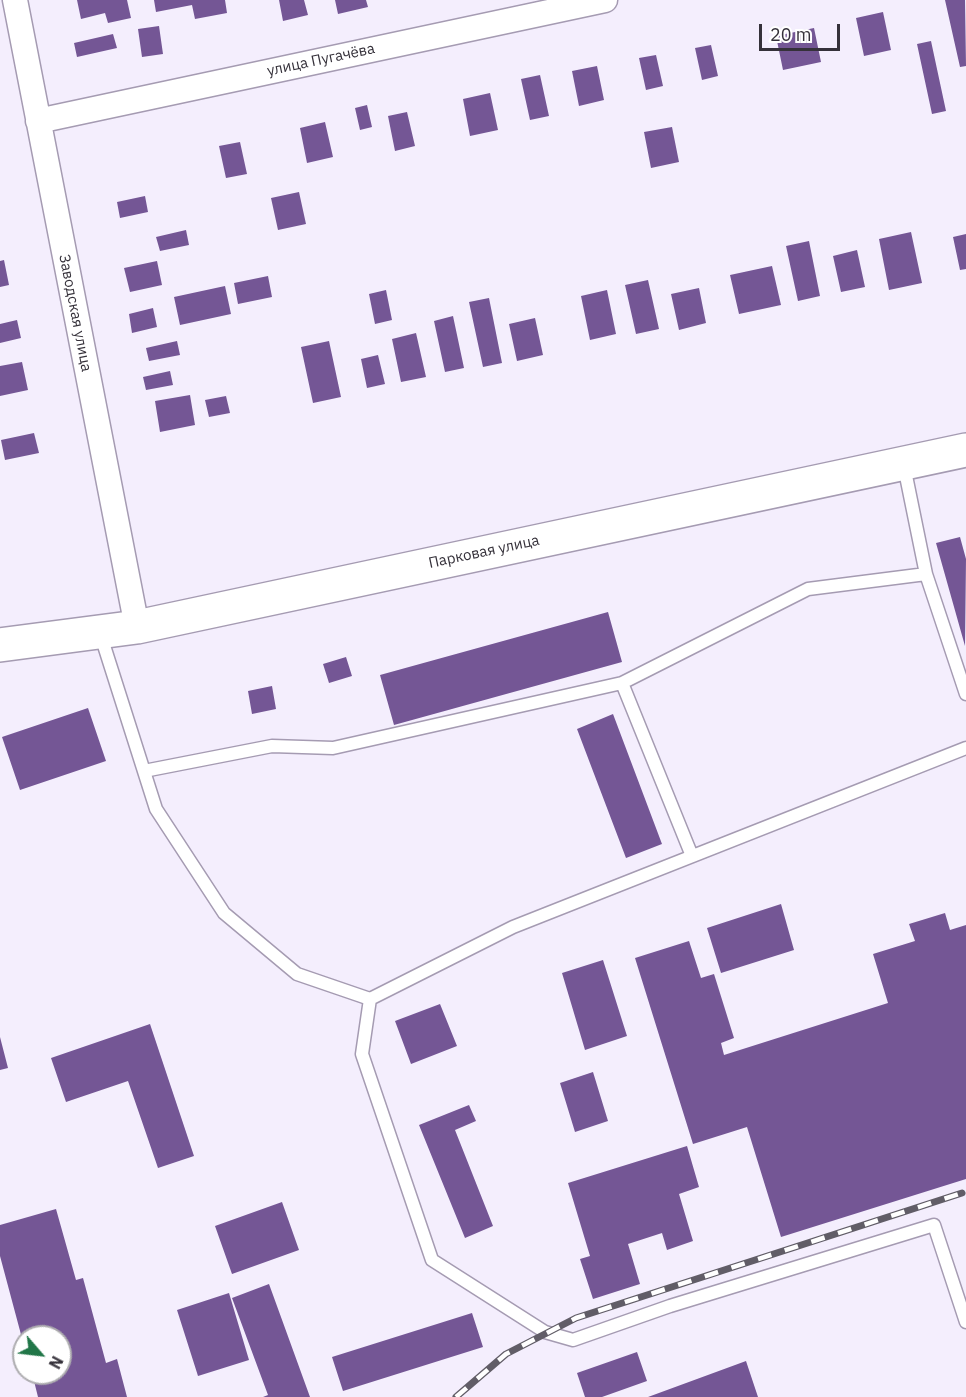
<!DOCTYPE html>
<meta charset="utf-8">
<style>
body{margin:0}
#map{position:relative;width:966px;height:1397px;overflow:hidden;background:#f4eefd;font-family:"IBM Plex Sans",sans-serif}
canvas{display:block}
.north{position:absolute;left:12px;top:1325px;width:60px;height:60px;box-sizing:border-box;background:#fff;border:2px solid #aeadb0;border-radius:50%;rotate:118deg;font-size:16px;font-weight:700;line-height:24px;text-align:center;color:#35313a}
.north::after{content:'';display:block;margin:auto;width:21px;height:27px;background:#217648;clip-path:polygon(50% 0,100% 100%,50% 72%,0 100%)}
.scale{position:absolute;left:759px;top:24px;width:81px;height:27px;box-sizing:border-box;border:3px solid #35313a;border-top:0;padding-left:8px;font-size:18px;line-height:21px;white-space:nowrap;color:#35313a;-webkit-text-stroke:4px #fff;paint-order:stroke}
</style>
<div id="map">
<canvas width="966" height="1397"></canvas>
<div class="north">N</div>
<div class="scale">20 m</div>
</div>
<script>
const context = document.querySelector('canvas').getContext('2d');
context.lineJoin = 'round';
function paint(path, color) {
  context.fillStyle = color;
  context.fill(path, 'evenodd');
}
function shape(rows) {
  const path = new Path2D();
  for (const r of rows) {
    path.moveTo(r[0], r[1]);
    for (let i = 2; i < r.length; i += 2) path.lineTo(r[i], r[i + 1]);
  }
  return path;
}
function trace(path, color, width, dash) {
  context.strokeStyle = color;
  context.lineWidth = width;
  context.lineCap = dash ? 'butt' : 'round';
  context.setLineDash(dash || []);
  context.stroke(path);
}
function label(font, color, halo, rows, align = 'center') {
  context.font = font + ' "IBM Plex Sans",sans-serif';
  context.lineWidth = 6;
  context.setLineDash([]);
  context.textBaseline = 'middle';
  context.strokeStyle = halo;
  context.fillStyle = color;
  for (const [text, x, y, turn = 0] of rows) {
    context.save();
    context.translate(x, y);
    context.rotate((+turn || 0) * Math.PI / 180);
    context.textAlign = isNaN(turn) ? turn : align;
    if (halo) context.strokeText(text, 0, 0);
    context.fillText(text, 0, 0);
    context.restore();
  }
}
const building = shape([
 [77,0,127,0,131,18,108,23,105,13,81,19],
 [154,0,225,0,227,13,195,19,192,5,156,12],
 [279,0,304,0,308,15,283,21],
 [335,0,366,0,368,7,338,14],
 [945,0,965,0,966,66,960,67],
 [883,12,891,50,864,56,856,18],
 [159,26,163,54,142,57,138,29],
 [814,28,821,62,783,70,776,36],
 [113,34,117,48,77,57,74,43],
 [931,41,946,111,932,114,917,44],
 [711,45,718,76,702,80,695,48],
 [656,55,663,86,646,90,639,58],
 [597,66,604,100,579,106,572,71],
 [540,75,549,116,530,120,521,79],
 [490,93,498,130,470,136,463,99],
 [367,105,372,127,360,130,355,108],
 [407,112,415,146,395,151,388,116],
 [325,122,333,157,307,163,300,128],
 [672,127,679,162,651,168,644,132],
 [240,142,247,174,226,178,219,146],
 [299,192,306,224,278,230,271,198],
 [145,196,148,212,120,218,117,202],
 [186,230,189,245,160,251,156,237],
 [911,232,922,283,889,290,879,239],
 [966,234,966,269,960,270,953,237],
 [809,241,820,296,798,301,786,246],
 [857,250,865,287,841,292,833,256],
 [4,260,9,285,0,287,0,261],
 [157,261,162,285,130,292,124,268],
 [772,266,781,305,739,314,730,275],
 [268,276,272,297,238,304,234,283],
 [648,280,659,329,636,334,625,285],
 [225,286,231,314,180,325,174,297],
 [699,288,706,323,679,330,671,294],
 [386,290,392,320,375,324,369,294],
 [607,290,616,334,590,340,581,296],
 [489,298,502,363,483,367,469,302],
 [153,308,157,327,132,333,129,314],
 [453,316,464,368,445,372,434,321],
 [535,318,543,355,517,361,509,324],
 [17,320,21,338,0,343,0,324],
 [416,333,426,377,401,382,392,339],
 [177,341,180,355,149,361,146,348],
 [329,341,341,397,313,403,301,347],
 [378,355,385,384,367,388,361,359],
 [22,362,28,390,0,396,0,366],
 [170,371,173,385,146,390,143,377],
 [190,395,195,425,160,432,155,401],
 [226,396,230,413,209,417,205,400],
 [34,433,39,453,5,460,1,440],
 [960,537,966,559,965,646,936,543],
 [608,612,622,662,394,725,380,675],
 [346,657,352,676,329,683,323,664],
 [272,686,276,709,252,714,248,691],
 [88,708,106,761,20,790,2,737],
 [613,714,662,844,626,858,577,729],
 [781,904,794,950,721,973,707,928],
 [945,913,950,930,966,925,966,1179,781,1237,747,1127,693,1144,635,958,689,941,701,978,714,974,734,1038,721,1043,724,1055,888,1003,873,954,915,941,909,924],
 [603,960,627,1036,585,1050,562,973],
 [440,1004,457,1046,411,1064,395,1021],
 [150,1024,194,1156,158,1168,128,1081,66,1102,51,1058],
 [0,1037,8,1068,0,1070],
 [593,1072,608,1121,575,1132,560,1083],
 [469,1105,476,1121,455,1130,493,1226,465,1238,419,1125],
 [687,1146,699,1187,679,1194,693,1241,667,1250,662,1233,628,1244,640,1284,593,1299,580,1259,590,1256,568,1183],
 [282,1202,299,1250,232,1274,215,1226],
 [56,1209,76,1280,83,1278,106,1363,117,1359,127,1397,38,1397,32,1373,60,1373,60,1337,24,1337,23,1342,0,1256,0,1225],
 [269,1284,310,1397,263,1397,268,1395,232,1298],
 [229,1293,249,1360,198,1376,177,1310],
 [472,1313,483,1347,343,1391,332,1357],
 [637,1352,647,1381,602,1397,585,1397,577,1373],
 [746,1361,758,1397,648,1397]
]);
const lane = shape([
 [904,466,926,574,966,694],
 [100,633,156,809,224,913,297,974,370,999,513,927,966,748],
 [622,683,692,856],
 [144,771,272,746,333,748,622,683,808,589,926,574],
 [370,999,362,1054,432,1260,545,1332,573,1340,670,1306,934,1225,966,1322]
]);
const street = shape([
 [15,0,137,627],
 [38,121,605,0]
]);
const secondary = shape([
 [0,645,137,627,966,450]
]);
const rail = shape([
 [456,1397,506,1354,576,1318,962,1193]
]);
const streetNames = [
 ["улица Пугачёва",321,60,-12],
 ["Заводская улица",75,313,79],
 ["Парковая улица",484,552,-12]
];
paint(building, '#745695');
trace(lane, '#a59bb2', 15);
trace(street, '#a59bb2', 27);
trace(secondary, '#a59bb2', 36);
trace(lane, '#fff', 12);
trace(street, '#fff', 24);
trace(secondary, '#fff', 33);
trace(rail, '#615d67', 7);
trace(rail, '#fff', 4.5, [14]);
label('15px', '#35313a', '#fff', streetNames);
</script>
